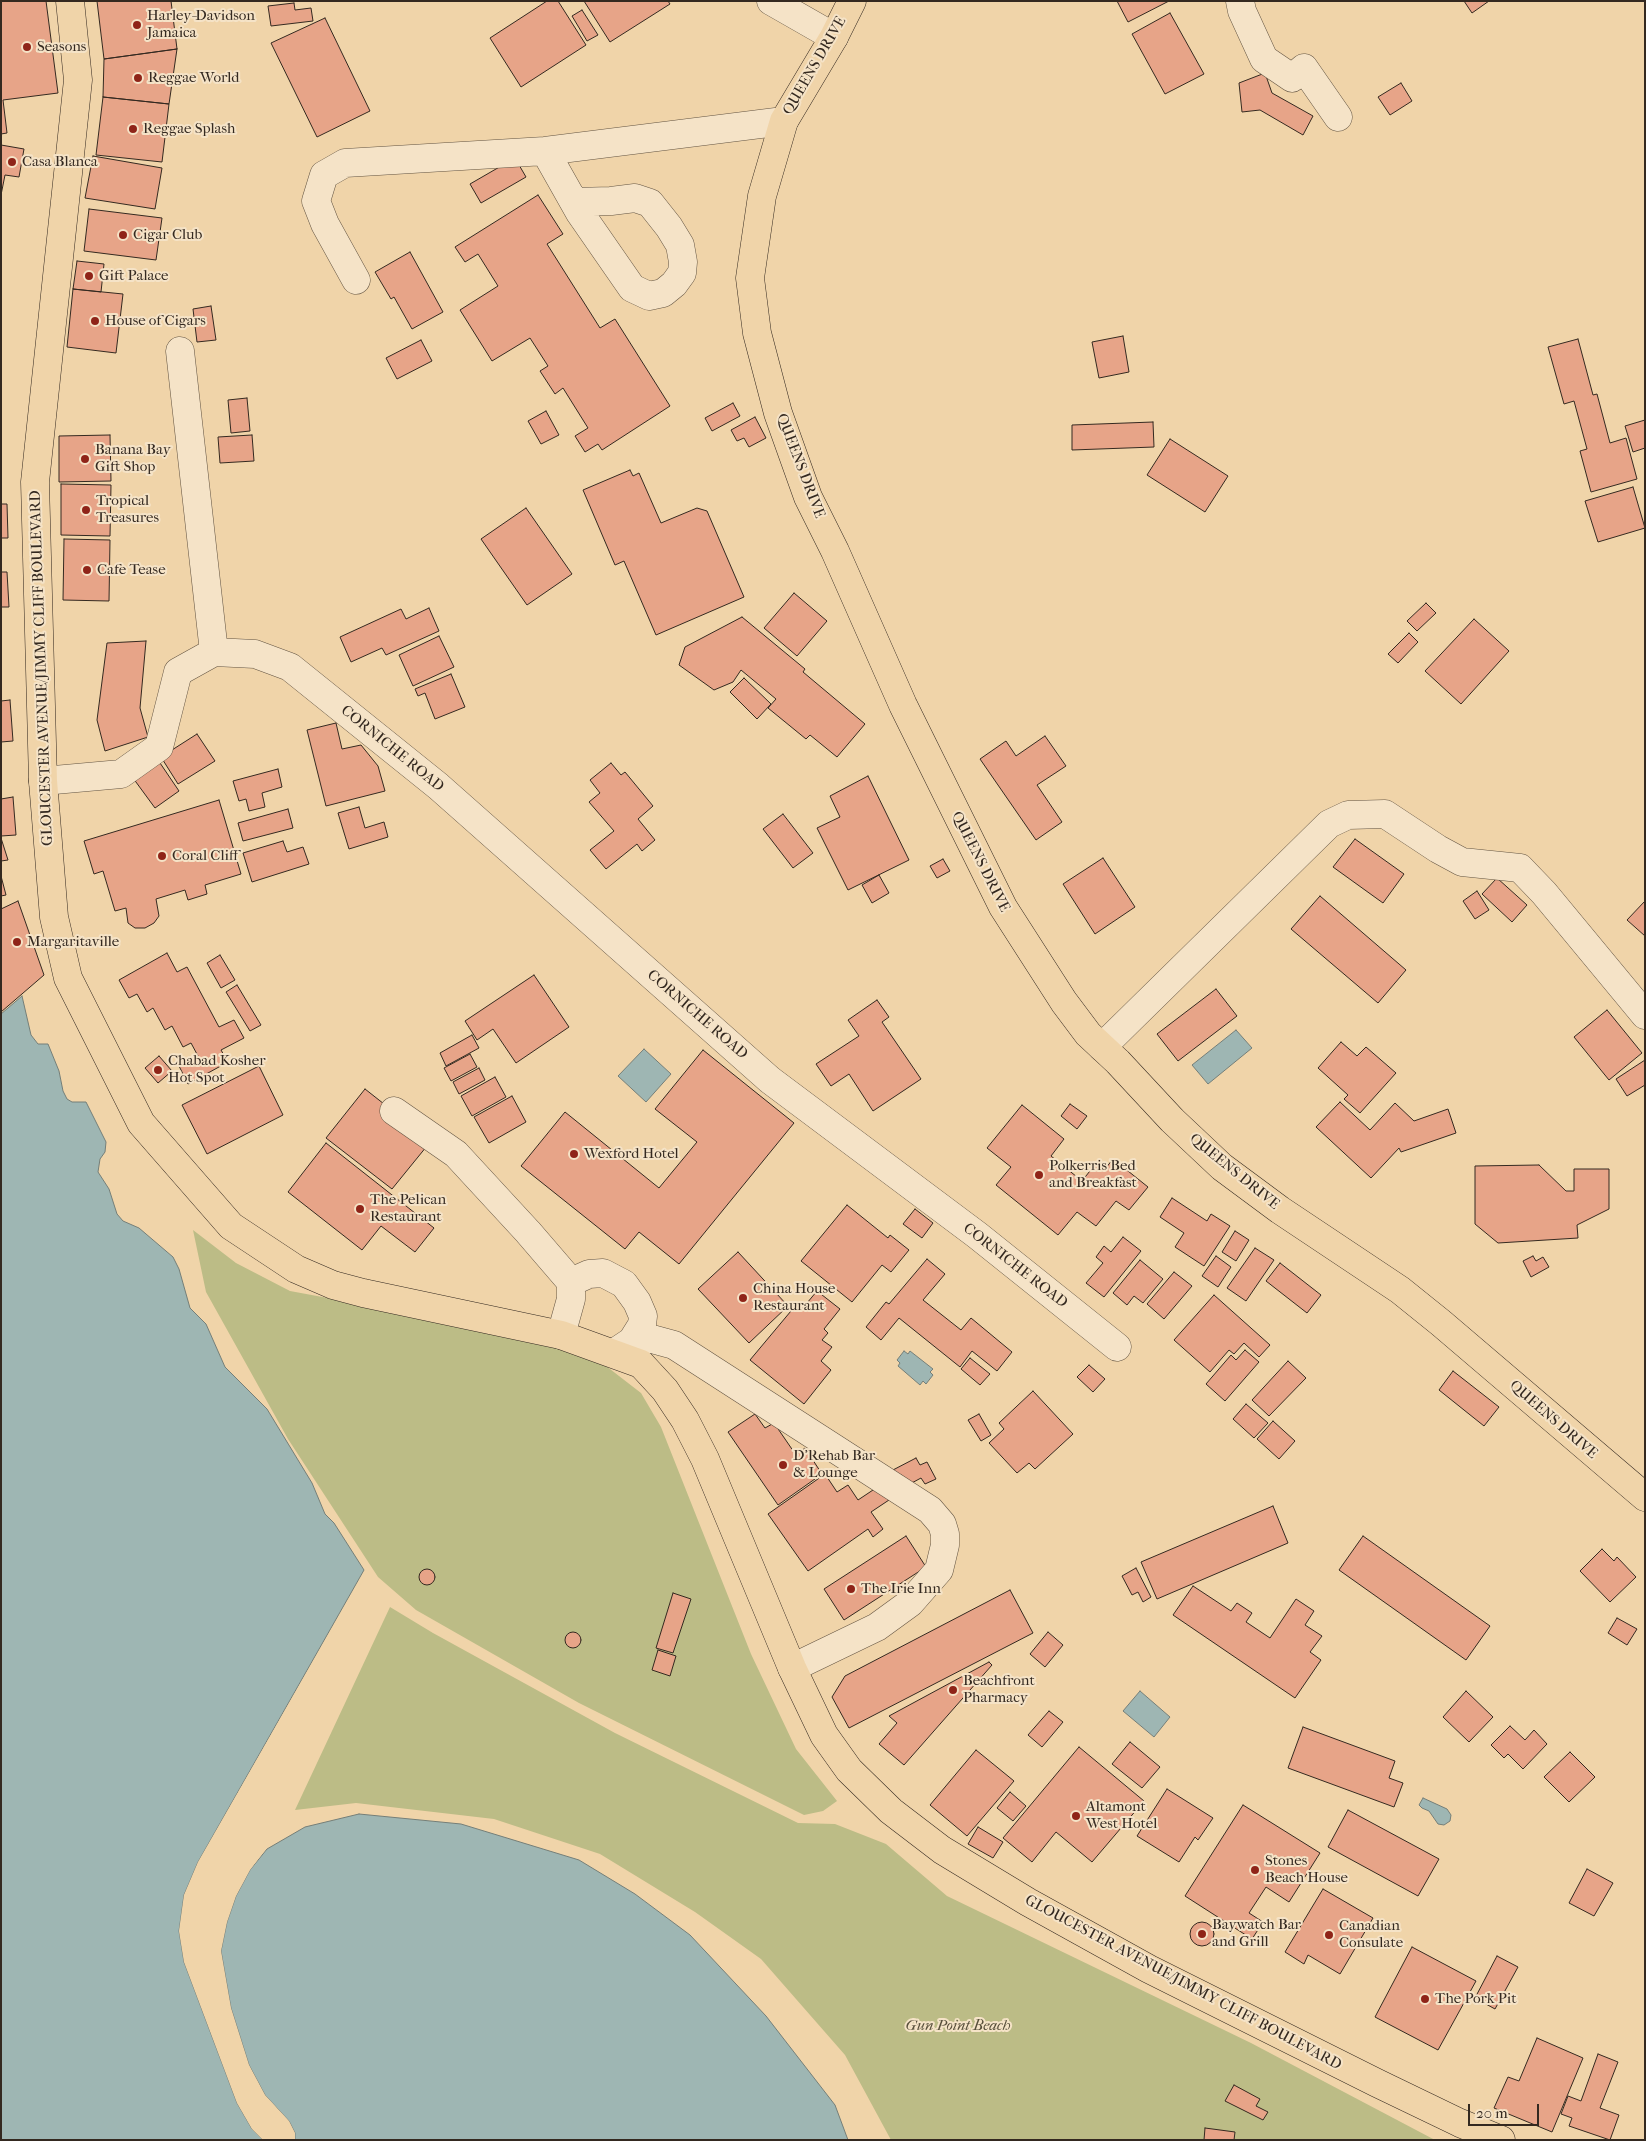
<!DOCTYPE html>
<style>
body{margin:0}
#map{position:relative;width:1646px;height:2141px;overflow:hidden;background:#f0d4a9;font-family:"IM FELL French Canon",serif}
canvas{display:block}
.frame{position:absolute;inset:0;border:2px solid #342920;pointer-events:none}
.scale{position:absolute;left:1468px;top:2104px;width:71px;height:22px;box-sizing:border-box;border:2px solid #342920;border-top:0;padding-left:6px;font-size:15px;line-height:18px;white-space:nowrap;color:#342920;-webkit-text-stroke:4px #f5e3c7;paint-order:stroke}
</style>
<div id="map">
<canvas width="1646" height="2141"></canvas>
<div class="frame"></div>
<div class="scale">20 m</div>
</div>
<script>
const context = document.querySelector('canvas').getContext('2d');
context.lineJoin = 'round';
function paint(path, color) {
  context.fillStyle = color;
  context.fill(path, 'evenodd');
}
function shape(rows) {
  const path = new Path2D();
  for (const r of rows) {
    if (r.length === 3) {
      path.moveTo(r[0] + r[2], r[1]);
      path.arc(r[0], r[1], r[2], 0, 2 * Math.PI);
      continue;
    }
    path.moveTo(r[0], r[1]);
    for (let i = 2; i < r.length; i += 2) path.lineTo(r[i], r[i + 1]);
  }
  return path;
}
function trace(path, color, width, dash) {
  context.strokeStyle = color;
  context.lineWidth = width;
  context.lineCap = dash ? 'butt' : 'round';
  context.setLineDash(dash || []);
  context.stroke(path);
}
function label(font, color, halo, rows, align = 'center') {
  context.font = font + ' "IM FELL French Canon",serif';
  context.lineWidth = 4;
  context.setLineDash([]);
  context.textBaseline = 'middle';
  context.strokeStyle = halo;
  context.fillStyle = color;
  for (const [text, x, y, turn = 0] of rows) {
    context.save();
    context.translate(x, y);
    context.rotate((+turn || 0) * Math.PI / 180);
    context.textAlign = isNaN(turn) ? turn : align;
    if (halo) context.strokeText(text, 0, 0);
    context.fillText(text, 0, 0);
    context.restore();
  }
}
const green = shape([
 [193,1230,236,1263,290,1291,560,1341,597,1359,641,1393,661,1427,751,1654,796,1749,837,1801,823,1811,804,1815,579,1703,416,1610,378,1577,288,1439,206,1292],
 [390,1607,433,1633,615,1733,798,1823,835,1824,886,1844,947,1896,1251,2043,1435,2140,891,2140,845,2055,761,1959,695,1912,600,1854,494,1819,356,1803,295,1810]
]);
const water = shape([
 [22,996,31,1035,38,1044,48,1044,59,1071,63,1091,67,1099,72,1102,86,1102,106,1142,105,1152,100,1159,98,1172,109,1189,117,1214,123,1221,139,1228,173,1257,179,1269,190,1308,206,1324,225,1367,267,1409,312,1483,325,1514,334,1523,364,1570,198,1862,184,1895,179,1931,184,1962,237,2103,252,2129,263,2140,1,2140,1,1014,22,996],
 [1236,1030,1252,1048,1208,1084,1192,1065,1236,1030],
 [644,1049,671,1074,646,1102,618,1076,644,1049],
 [904,1351,908,1354,910,1351,933,1369,930,1372,933,1375,926,1384,923,1381,920,1385,898,1366,900,1363,897,1360,904,1351],
 [1140,1691,1170,1717,1154,1737,1123,1711,1140,1691],
 [1423,1798,1447,1809,1451,1815,1450,1821,1444,1825,1438,1824,1429,1811,1422,1808,1419,1805,1423,1798],
 [359,1814,461,1824,579,1860,635,1894,690,1935,766,2016,835,2105,848,2140,295,2140,295,2133,289,2121,265,2095,249,2065,231,2008,221,1951,227,1922,236,1896,250,1870,267,1849,305,1827,359,1814]
]);
const pier = shape([
 [363,1574,365,1576,200,1863,187,1896,182,1931,187,1961,239,2102,254,2127,265,2140,263,2140,252,2129,237,2103,184,1962,179,1931,184,1895,198,1862],
 [269,1845,250,1870,236,1896,227,1922,221,1951,231,2008,249,2065,265,2095,289,2121,295,2133,295,2140,292,2140,292,2134,287,2122,263,2096,247,2065,229,2008,219,1952,225,1921,234,1895,248,1869]
]);
const building = shape([
 [1,1,46,1,58,93,3,100,7,133,1,134,1,1],
 [97,1,171,1,177,49,104,59,97,1],
 [547,1,558,1,586,45,521,87,490,38,547,1],
 [584,1,668,1,670,4,610,42,584,1],
 [1117,1,1169,1,1128,22,1117,1],
 [1464,1,1489,1,1472,13,1464,1],
 [294,3,295,10,311,8,313,21,271,26,268,6,294,3],
 [582,10,598,35,587,41,572,16,582,10],
 [1170,13,1204,74,1165,94,1132,34,1170,13],
 [325,18,370,111,317,137,271,43,325,18],
 [177,49,169,104,103,97,104,59,177,49],
 [1265,73,1272,93,1313,116,1303,135,1260,110,1242,112,1239,83,1265,73],
 [1401,83,1412,101,1390,115,1378,97,1401,83],
 [103,97,169,104,162,162,96,155,103,97],
 [1,145,24,149,19,177,5,175,1,195,1,145],
 [93,156,162,168,155,209,85,198,93,156],
 [515,158,526,177,481,203,470,184,515,158],
 [538,195,563,234,547,244,600,328,615,319,670,406,602,450,598,444,585,452,575,436,588,428,563,388,555,394,540,371,548,366,530,338,492,361,460,310,498,286,478,254,465,262,455,247,538,195],
 [89,209,162,218,156,260,84,251,89,209],
 [410,252,443,312,412,329,394,297,391,299,375,272,410,252],
 [77,261,104,264,101,292,73,289,77,261],
 [73,289,123,294,116,353,67,347,73,289],
 [211,306,216,340,197,342,193,309,211,306],
 [1123,336,1129,372,1099,378,1092,342,1123,336],
 [1578,339,1593,395,1597,394,1610,443,1626,438,1637,479,1591,492,1580,451,1587,449,1574,401,1564,404,1548,347,1578,339],
 [421,340,432,361,397,379,386,358,421,340],
 [247,398,250,431,231,433,228,400,247,398],
 [733,403,740,416,712,431,705,418,733,403],
 [546,411,559,435,541,444,528,421,546,411],
 [755,417,766,438,749,447,744,438,737,441,731,430,755,417],
 [1645,420,1645,448,1633,452,1625,426,1645,420],
 [1153,422,1154,447,1072,450,1072,425,1153,422],
 [110,435,111,481,59,482,59,436,110,435],
 [252,435,254,461,220,463,218,437,252,435],
 [1170,439,1228,476,1205,512,1147,475,1170,439],
 [630,470,633,476,639,473,661,523,697,508,707,511,744,597,656,635,624,561,615,565,583,490,630,470],
 [61,484,111,485,110,536,61,535,61,484],
 [1633,487,1645,528,1598,542,1585,501,1633,487],
 [1,504,7,504,8,538,1,538,1,504],
 [526,508,572,574,527,605,481,539,526,508],
 [64,539,110,540,109,601,63,600,64,539],
 [1,572,7,572,9,607,1,607,1,572],
 [794,593,827,621,797,656,764,628,794,593],
 [1426,603,1436,613,1417,631,1407,621,1426,603],
 [429,608,439,631,386,655,382,648,351,662,340,637,401,609,406,619,429,608],
 [742,617,805,669,803,672,865,724,837,757,810,735,806,739,768,708,776,699,741,670,733,682,714,690,679,665,685,647,742,617],
 [1474,619,1509,651,1461,704,1425,671,1474,619],
 [1409,633,1418,642,1398,663,1388,654,1409,633],
 [439,636,454,667,413,686,399,655,439,636],
 [146,641,140,708,148,737,105,751,97,720,107,643,146,641],
 [451,674,465,707,435,719,425,693,418,696,415,689,451,674],
 [744,678,771,704,757,719,730,692,744,678],
 [10,700,13,741,1,742,1,701,10,700],
 [336,723,342,749,361,745,378,766,385,791,326,806,307,730,336,723],
 [197,734,215,761,178,784,161,757,197,734],
 [1045,736,1066,766,1037,785,1062,822,1036,840,980,759,1006,741,1016,756,1045,736],
 [158,760,179,791,155,808,133,778,158,760],
 [611,763,621,775,625,772,653,806,638,819,655,840,642,851,637,844,606,869,590,850,614,831,589,802,600,793,590,780,611,763],
 [278,769,282,787,262,793,265,807,249,811,246,799,239,801,233,781,278,769],
 [868,776,909,860,848,890,817,828,840,817,830,796,868,776],
 [13,797,16,835,1,836,1,799,13,797],
 [219,800,241,874,205,885,207,894,188,900,185,890,156,899,159,916,154,923,145,928,135,928,128,923,126,908,115,911,103,871,94,874,84,841,219,800],
 [359,807,365,828,384,822,388,837,349,849,338,813,359,807],
 [288,809,293,828,243,841,238,823,288,809],
 [783,814,813,853,793,868,763,829,783,814],
 [1,838,8,860,1,861,1,838],
 [1355,839,1404,874,1383,903,1333,867,1355,839],
 [283,841,287,852,303,847,309,864,252,882,243,853,283,841],
 [1103,858,1135,907,1095,934,1063,884,1103,858],
 [943,859,950,871,937,878,930,866,943,859],
 [879,875,889,893,872,903,862,885,879,875],
 [1,876,6,895,1,896,1,876],
 [1497,878,1527,905,1512,922,1482,894,1497,878],
 [1477,891,1489,910,1475,919,1463,901,1477,891],
 [1320,896,1406,970,1378,1003,1291,929,1320,896],
 [18,901,44,975,1,1012,1,909,18,901],
 [1645,901,1645,936,1627,920,1645,901],
 [167,953,177,972,187,967,219,1027,234,1020,244,1038,221,1050,228,1062,188,1084,179,1066,198,1056,191,1043,183,1047,172,1026,165,1030,153,1008,147,1012,137,994,129,998,119,980,167,953],
 [220,955,235,980,221,988,207,963,220,955],
 [534,975,569,1027,516,1063,493,1029,477,1040,465,1021,534,975],
 [237,985,261,1025,250,1031,226,992,237,985],
 [1216,989,1237,1016,1178,1061,1157,1034,1216,989],
 [877,1000,889,1017,882,1022,921,1079,873,1111,849,1074,831,1086,816,1064,859,1036,848,1020,877,1000],
 [1607,1010,1642,1053,1609,1080,1574,1037,1607,1010],
 [472,1035,479,1048,446,1066,440,1053,472,1035],
 [1341,1042,1357,1056,1366,1047,1396,1073,1360,1113,1344,1099,1348,1095,1318,1068,1341,1042],
 [703,1050,794,1123,679,1264,639,1232,625,1249,521,1166,565,1112,659,1188,697,1142,655,1109,703,1050],
 [470,1054,477,1067,451,1081,444,1068,470,1054],
 [159,1056,172,1071,158,1083,145,1068,159,1056],
 [1645,1060,1645,1085,1627,1096,1616,1079,1645,1060],
 [259,1066,283,1115,207,1154,182,1105,259,1066],
 [479,1068,485,1080,459,1094,453,1082,479,1068],
 [495,1077,506,1097,472,1116,461,1096,495,1077],
 [365,1089,431,1141,392,1189,326,1138,365,1089],
 [512,1096,526,1122,489,1143,474,1117,512,1096],
 [1340,1102,1370,1130,1395,1103,1414,1121,1448,1109,1456,1133,1401,1152,1399,1148,1371,1178,1316,1127,1340,1102],
 [1070,1104,1087,1116,1077,1129,1061,1116,1070,1104],
 [1022,1105,1064,1139,1051,1156,1082,1181,1097,1162,1105,1169,1113,1159,1148,1187,1129,1210,1116,1201,1096,1226,1077,1212,1058,1235,996,1185,1011,1167,987,1148,1022,1105],
 [326,1143,434,1228,415,1252,381,1226,362,1250,288,1192,326,1143],
 [1539,1165,1566,1191,1574,1191,1574,1169,1609,1169,1609,1209,1577,1225,1578,1238,1498,1243,1475,1224,1475,1166,1539,1165],
 [1172,1198,1207,1221,1211,1214,1230,1226,1204,1266,1175,1247,1184,1233,1160,1217,1172,1198],
 [847,1205,888,1238,890,1235,909,1250,891,1272,882,1265,852,1302,801,1261,847,1205],
 [915,1209,933,1223,922,1238,903,1224,915,1209],
 [1235,1231,1249,1240,1236,1261,1222,1252,1235,1231],
 [1123,1237,1141,1251,1104,1297,1086,1283,1103,1263,1096,1257,1104,1246,1111,1252,1123,1237],
 [1255,1248,1274,1260,1246,1301,1227,1288,1255,1248],
 [738,1252,788,1306,749,1343,698,1289,738,1252],
 [1216,1256,1231,1267,1218,1287,1202,1276,1216,1256],
 [1533,1256,1536,1261,1543,1257,1549,1267,1531,1277,1523,1261,1533,1256],
 [927,1259,945,1274,923,1300,961,1330,971,1318,1012,1352,997,1371,972,1351,960,1367,899,1318,881,1340,866,1327,886,1302,889,1304,927,1259],
 [1140,1260,1163,1279,1143,1303,1134,1296,1127,1305,1113,1293,1140,1260],
 [1280,1263,1321,1295,1307,1313,1266,1281,1280,1263],
 [1174,1272,1192,1286,1164,1319,1147,1304,1174,1272],
 [817,1291,840,1309,824,1329,828,1333,822,1340,832,1347,821,1361,831,1370,804,1404,750,1360,796,1305,802,1309,817,1291],
 [1214,1295,1270,1345,1259,1357,1244,1343,1234,1354,1229,1350,1210,1372,1174,1340,1214,1295],
 [1245,1350,1259,1362,1225,1401,1206,1384,1231,1355,1236,1360,1245,1350],
 [970,1358,990,1374,980,1385,961,1369,970,1358],
 [1288,1361,1306,1378,1269,1416,1252,1400,1288,1361],
 [1089,1365,1105,1379,1093,1392,1077,1377,1089,1365],
 [1453,1371,1499,1407,1484,1426,1439,1390,1453,1371],
 [1033,1391,1073,1434,1035,1469,1029,1463,1017,1473,989,1443,1004,1429,999,1423,1033,1391],
 [1246,1404,1268,1423,1254,1438,1233,1419,1246,1404],
 [755,1414,765,1428,774,1423,796,1455,805,1448,822,1474,778,1505,728,1432,755,1414],
 [979,1414,991,1435,981,1441,968,1420,979,1414],
 [1273,1421,1295,1441,1279,1459,1257,1439,1273,1421],
 [916,1458,920,1465,927,1462,936,1479,925,1484,921,1478,908,1485,902,1475,895,1479,891,1471,916,1458],
 [825,1474,837,1492,848,1485,858,1500,882,1484,892,1498,871,1512,883,1529,873,1537,868,1529,808,1571,768,1514,825,1474],
 [1273,1506,1288,1543,1157,1599,1141,1562,1273,1506],
 [906,1536,926,1567,844,1620,824,1589,906,1536],
 [1363,1536,1490,1626,1466,1660,1339,1570,1363,1536],
 [1602,1549,1614,1561,1617,1557,1636,1577,1610,1602,1580,1571,1602,1549],
 [1136,1568,1151,1597,1143,1602,1138,1592,1132,1595,1122,1576,1136,1568],
 [427,1577,8],
 [1193,1586,1231,1611,1237,1603,1252,1613,1246,1622,1270,1638,1296,1599,1314,1611,1305,1625,1322,1636,1310,1652,1321,1660,1295,1698,1173,1615,1193,1586],
 [1010,1590,1033,1633,849,1728,832,1697,845,1676,1010,1590],
 [673,1593,691,1599,673,1653,656,1648,673,1593],
 [1617,1618,1637,1629,1627,1645,1608,1633,1617,1618],
 [573,1640,8],
 [1048,1632,1063,1645,1045,1667,1030,1654,1048,1632],
 [658,1650,676,1656,670,1676,652,1670,658,1650],
 [989,1662,992,1665,904,1765,879,1744,897,1723,889,1716,989,1662],
 [1466,1691,1493,1717,1469,1742,1443,1717,1466,1691],
 [1049,1711,1063,1722,1042,1747,1028,1735,1049,1711],
 [1510,1726,1525,1740,1534,1730,1547,1744,1523,1769,1508,1754,1504,1758,1491,1745,1510,1726],
 [1303,1727,1395,1761,1389,1778,1403,1783,1394,1807,1288,1768,1303,1727],
 [1130,1742,1160,1767,1142,1788,1112,1764,1130,1742],
 [1079,1747,1144,1801,1092,1862,1056,1832,1032,1862,1003,1838,1079,1747],
 [976,1750,1014,1781,967,1836,930,1805,976,1750],
 [1570,1752,1595,1777,1569,1802,1544,1777,1570,1752],
 [1167,1789,1213,1818,1198,1840,1195,1837,1179,1862,1137,1836,1167,1789],
 [1010,1792,1026,1806,1013,1821,997,1808,1010,1792],
 [1243,1805,1320,1853,1289,1902,1266,1887,1249,1913,1263,1922,1252,1939,1185,1896,1243,1805],
 [1348,1810,1439,1859,1418,1896,1328,1847,1348,1810],
 [978,1827,1003,1842,993,1858,968,1844,978,1827],
 [1587,1869,1613,1883,1594,1916,1569,1903,1587,1869],
 [1323,1889,1373,1918,1340,1974,1308,1955,1304,1964,1285,1952,1323,1889],
 [1202,1934,12],
 [1412,1947,1476,1981,1438,2050,1375,2017,1412,1947],
 [1497,1956,1518,1967,1495,2009,1475,1998,1497,1956],
 [1537,2038,1583,2058,1552,2132,1494,2108,1508,2077,1519,2081,1537,2038],
 [1598,2054,1618,2062,1600,2108,1619,2115,1610,2140,1569,2126,1572,2118,1561,2114,1568,2096,1581,2101,1598,2054],
 [1234,2085,1260,2099,1256,2106,1268,2112,1263,2120,1225,2101,1234,2085],
 [1205,2128,1235,2132,1234,2140,1204,2140,1205,2128]
]);
const minor = shape([
 [771,1,834,37],
 [1240,1,1242,11,1264,59,1292,78,1304,68,1338,117],
 [545,151,580,213,632,288,649,296,663,293,674,284,682,273,683,262,680,245,669,227,650,203,635,198,611,201,574,202],
 [356,280,325,224,316,201,324,175,345,163,545,151,784,121],
 [180,351,214,652],
 [43,781,121,774,159,747,178,672,214,652,255,654,290,667,438,786,770,1080,977,1235,1117,1347],
 [1102,1047,1329,824,1348,815,1385,814,1438,849,1462,862,1520,868,1544,893,1645,1015],
 [394,1111,456,1154,528,1232,571,1282,571,1299,561,1335],
 [571,1282,589,1274,603,1273,624,1284,637,1302,643,1316,642,1325,632,1341],
 [614,1353,632,1341,652,1339,674,1345,930,1510,942,1524,945,1534,945,1545,939,1570,910,1603,877,1627,792,1668]
]);
const major = shape([
 [70,1,78,80,35,482,43,781,54,917,68,978,141,1123,231,1226,296,1269,333,1285,363,1293,561,1335,641,1364,665,1390,685,1420,705,1459,792,1668,824,1735,849,1770,891,1811,942,1850,1028,1902,1149,1969,1377,2083,1460,2123,1501,2140],
 [852,1,834,37,784,121,762,196,750,278,757,333,778,413,808,497,835,551,903,705,1003,907,1064,1002,1088,1034,1118,1062,1172,1120,1222,1167,1280,1210,1400,1290,1441,1323,1645,1497]
]);
const markers = [
 [137,25,5,"#8f2418"],
 [27,47,5,"#8f2418"],
 [138,78,5,"#8f2418"],
 [133,129,5,"#8f2418"],
 [12,162,5,"#8f2418"],
 [123,235,5,"#8f2418"],
 [89,276,5,"#8f2418"],
 [95,321,5,"#8f2418"],
 [85,459,5,"#8f2418"],
 [86,510,5,"#8f2418"],
 [87,570,5,"#8f2418"],
 [162,856,5,"#8f2418"],
 [17,942,5,"#8f2418"],
 [158,1070,5,"#8f2418"],
 [574,1154,5,"#8f2418"],
 [1039,1175,5,"#8f2418"],
 [360,1209,5,"#8f2418"],
 [743,1298,5,"#8f2418"],
 [783,1465,5,"#8f2418"],
 [851,1589,5,"#8f2418"],
 [953,1690,5,"#8f2418"],
 [1076,1816,5,"#8f2418"],
 [1255,1870,5,"#8f2418"],
 [1202,1934,5,"#8f2418"],
 [1329,1935,5,"#8f2418"],
 [1425,1999,5,"#8f2418"]
];
const poiNames = [
 ["Harley-Davidson",147,16],
 ["Jamaica",147,33],
 ["Seasons",37,47],
 ["Reggae World",148,78],
 ["Reggae Splash",143,129],
 ["Casa Blanca",22,162],
 ["Cigar Club",133,235],
 ["Gift Palace",99,276],
 ["House of Cigars",105,321],
 ["Banana Bay",95,450],
 ["Gift Shop",95,467],
 ["Tropical",96,501],
 ["Treasures",96,518],
 ["Cafe Tease",97,570],
 ["Coral Cliff",172,856],
 ["Margaritaville",27,942],
 ["Chabad Kosher",168,1061],
 ["Hot Spot",168,1078],
 ["Wexford Hotel",584,1154],
 ["Polkerris Bed",1049,1166],
 ["and Breakfast",1049,1183],
 ["The Pelican",370,1200],
 ["Restaurant",370,1217],
 ["China House",753,1289],
 ["Restaurant",753,1306],
 ["D'Rehab Bar",793,1456],
 ["& Lounge",793,1473],
 ["The Irie Inn",861,1589],
 ["Beachfront",963,1681],
 ["Pharmacy",963,1698],
 ["Altamont",1086,1807],
 ["West Hotel",1086,1824],
 ["Stones",1265,1861],
 ["Beach House",1265,1878],
 ["Baywatch Bar",1212,1925],
 ["and Grill",1212,1942],
 ["Canadian",1339,1926],
 ["Consulate",1339,1943],
 ["The Pork Pit",1435,1999]
];
const streetNames = [
 ["QUEENS DRIVE",815,66,-60],
 ["QUEENS DRIVE",800,466,69],
 ["GLOUCESTER AVENUE/JIMMY CLIFF BOULEVARD",42,668,-92],
 ["CORNICHE ROAD",392,749,39],
 ["QUEENS DRIVE",980,862,63],
 ["CORNICHE ROAD",697,1015,41],
 ["QUEENS DRIVE",1234,1172,39],
 ["CORNICHE ROAD",1015,1266,38],
 ["QUEENS DRIVE",1553,1420,41],
 ["GLOUCESTER AVENUE/JIMMY CLIFF BOULEVARD",1183,1983,28]
];
const parkNames = [
 ["Gun Point Beach",958,2026]
];
paint(green, '#bcbc86');
paint(water, '#9eb6b3');
trace(water, '#747e78', 1);
paint(pier, '#f0d4a9');
paint(building, '#e7a488');
trace(building, '#342920', 1);
trace(minor, '#635442', 29);
trace(major, '#342920', 29);
trace(minor, '#f5e3c7', 28);
trace(major, '#f0d4a9', 28);
for (const [x, y, r, color] of markers) {
  const dot = new Path2D();
  dot.arc(x, y, r, 0, 2 * Math.PI);
  context.fillStyle = color;
  context.fill(dot);
  trace(dot, '#f5e3c7', 2);
}
label('15px', '#342920', '#f5e3c7', poiNames, 'left');
label('15px', '#342920', '#f5e3c7', streetNames);
label('italic 15px', '#564e3a', '#f5e3c7', parkNames);
</script>
